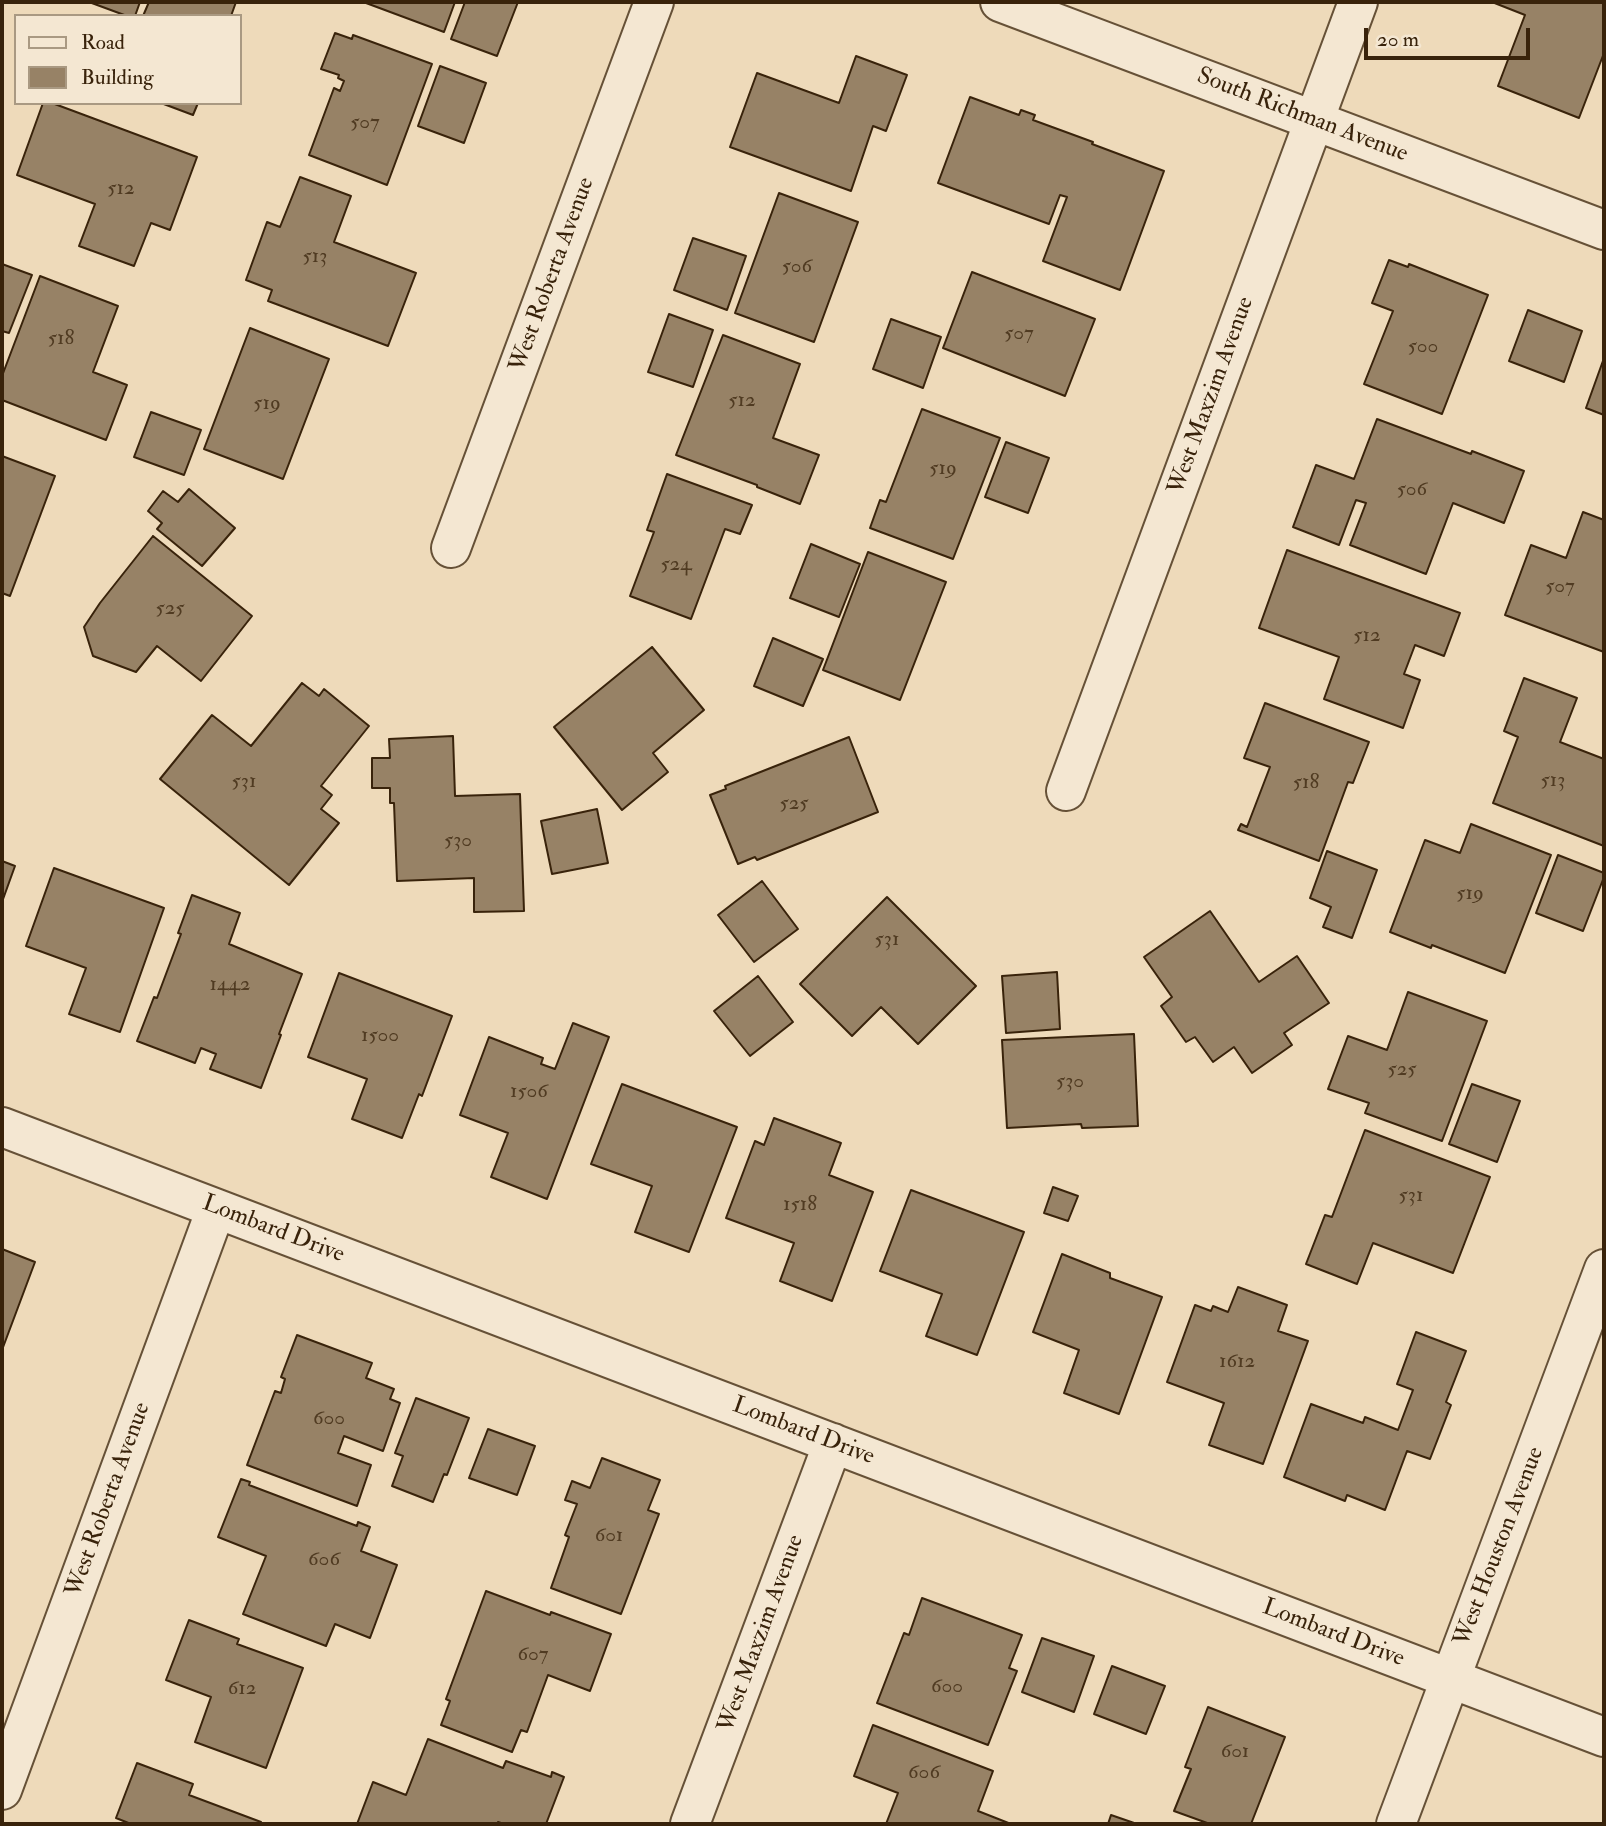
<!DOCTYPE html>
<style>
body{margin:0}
#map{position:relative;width:1606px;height:1826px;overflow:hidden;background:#eedaba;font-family:"IM FELL Double Pica",serif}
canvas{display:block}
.frame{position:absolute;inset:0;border:4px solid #39230b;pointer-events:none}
.legend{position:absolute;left:14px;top:14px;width:228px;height:91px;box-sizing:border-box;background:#f4e7d2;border:2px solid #a99982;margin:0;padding:9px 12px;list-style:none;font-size:21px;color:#39230b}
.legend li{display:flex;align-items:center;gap:14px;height:35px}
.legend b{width:35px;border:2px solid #a99982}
.scale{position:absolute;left:1364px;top:28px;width:166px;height:32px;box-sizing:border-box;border:4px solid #39230b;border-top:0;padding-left:9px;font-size:21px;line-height:24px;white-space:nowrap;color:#39230b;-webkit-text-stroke:5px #f4e7d2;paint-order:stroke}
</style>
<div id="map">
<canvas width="1606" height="1826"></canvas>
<div class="frame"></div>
<ul class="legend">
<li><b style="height:9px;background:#f4e7d2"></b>Road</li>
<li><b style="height:19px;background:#978266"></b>Building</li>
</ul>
<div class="scale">20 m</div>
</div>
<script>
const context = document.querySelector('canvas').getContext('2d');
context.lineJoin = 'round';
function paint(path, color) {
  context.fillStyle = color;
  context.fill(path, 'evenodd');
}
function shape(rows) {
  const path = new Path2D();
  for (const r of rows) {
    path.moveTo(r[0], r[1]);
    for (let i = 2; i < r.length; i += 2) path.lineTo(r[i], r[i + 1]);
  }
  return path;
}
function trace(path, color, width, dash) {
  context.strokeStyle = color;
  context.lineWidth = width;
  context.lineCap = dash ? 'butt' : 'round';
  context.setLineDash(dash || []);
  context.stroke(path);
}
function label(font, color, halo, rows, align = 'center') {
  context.font = font + ' "IM FELL Double Pica",serif';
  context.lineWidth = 7;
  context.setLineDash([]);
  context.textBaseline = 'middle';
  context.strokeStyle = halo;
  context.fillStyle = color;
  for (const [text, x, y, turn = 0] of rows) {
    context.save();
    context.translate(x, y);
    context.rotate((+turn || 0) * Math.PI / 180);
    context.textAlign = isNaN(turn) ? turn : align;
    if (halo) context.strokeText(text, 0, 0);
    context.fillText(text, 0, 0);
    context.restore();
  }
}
const building = shape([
 [89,2,140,2,135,16,127,16,89,2],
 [149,2,236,2,231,16,143,16,149,2],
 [367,2,455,2,444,32,366,3,367,2],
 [465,2,518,2,497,56,451,39,465,2],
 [1492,2,1604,2,1604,53,1579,118,1498,86,1525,15,1492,2],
 [335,33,352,39,353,35,432,64,387,185,309,155,334,88,340,91,344,81,338,78,339,75,321,69,335,33],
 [856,56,907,75,886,131,873,126,851,191,730,147,757,73,839,103,856,56],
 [440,66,486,83,464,143,418,126,440,66],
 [970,97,1019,115,1021,110,1035,115,1033,120,1093,142,1092,144,1164,171,1120,290,1043,261,1067,197,1060,195,1049,224,938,183,970,97],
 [43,103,52,103,197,157,170,230,151,223,134,266,79,246,95,204,17,175,43,103],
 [161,103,198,103,193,115,161,103],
 [300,177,351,196,334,242,416,273,388,346,268,301,272,290,246,280,267,222,280,227,300,177],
 [779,193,858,222,814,342,735,313,779,193],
 [693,238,746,256,727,310,674,290,693,238],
 [1389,260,1408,267,1409,264,1488,295,1442,414,1364,384,1393,311,1372,303,1389,260],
 [2,264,32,275,9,333,2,331,2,264],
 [972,272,1095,319,1065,396,943,348,972,272],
 [40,276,118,306,93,372,127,385,106,440,2,400,2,376,40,276],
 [1528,310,1582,331,1564,382,1509,361,1528,310],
 [669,314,713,330,693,387,648,372,669,314],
 [891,319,941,337,923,388,873,369,891,319],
 [250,328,329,359,283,479,204,449,250,328],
 [723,335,800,364,773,438,819,455,800,504,757,487,757,485,676,455,723,335],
 [1604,358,1604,415,1586,408,1604,358],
 [922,409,1000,438,953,559,870,528,880,500,886,502,922,409],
 [151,412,201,430,184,475,134,457,151,412],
 [1377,419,1471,454,1472,451,1524,471,1504,523,1453,503,1426,574,1350,545,1366,503,1356,500,1339,545,1293,527,1316,465,1354,479,1377,419],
 [1006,442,1049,458,1028,513,985,497,1006,442],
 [2,456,55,476,10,596,2,593,2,456],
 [667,474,752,505,740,534,725,529,691,619,630,596,654,532,647,530,667,474],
 [189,489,235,528,202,566,157,529,162,523,148,511,163,491,178,502,189,489],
 [1583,512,1604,520,1604,652,1505,615,1531,545,1566,558,1583,512],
 [153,536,252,616,201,681,157,646,136,672,93,656,84,627,100,603,153,536],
 [811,544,860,564,839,617,790,598,811,544],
 [1287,550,1460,613,1444,656,1415,645,1404,674,1420,680,1403,728,1324,699,1339,657,1259,628,1287,550],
 [868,552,946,582,900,700,823,670,868,552],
 [773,638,823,659,803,706,754,686,773,638],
 [652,647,704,710,653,753,668,772,622,810,554,727,652,647],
 [1524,678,1577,698,1560,742,1604,759,1604,846,1493,803,1518,737,1504,731,1524,678],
 [302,683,319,696,324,689,369,726,321,786,332,795,321,809,339,823,289,885,160,779,212,715,251,746,302,683],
 [1265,703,1369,742,1353,783,1348,782,1319,861,1238,830,1241,824,1247,827,1270,767,1244,758,1265,703],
 [453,736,455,796,520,794,524,911,474,912,474,878,397,881,394,803,390,803,390,788,372,788,372,758,390,758,389,739,453,736],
 [849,737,878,812,757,860,755,857,738,864,710,795,726,789,725,786,849,737],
 [597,809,608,863,552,874,541,821,597,809],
 [1471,824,1551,855,1505,973,1432,945,1431,948,1390,932,1425,840,1460,853,1471,824],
 [1327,851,1377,870,1352,938,1323,927,1331,907,1310,898,1327,851],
 [1558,855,1604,873,1604,877,1583,931,1536,913,1558,855],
 [2,861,15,866,2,902,2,861],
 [54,868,164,908,120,1032,69,1014,86,968,26,946,54,868],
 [762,881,798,929,754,962,718,915,762,881],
 [192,895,240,913,229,944,302,974,279,1034,281,1035,261,1088,210,1069,216,1054,201,1048,195,1063,137,1041,154,997,157,998,181,934,178,933,192,895],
 [887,897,976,986,918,1044,881,1007,852,1036,800,984,887,897],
 [1210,911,1259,982,1297,956,1329,1003,1284,1033,1292,1045,1252,1073,1234,1047,1213,1062,1195,1037,1186,1042,1161,1006,1172,997,1144,957,1210,911],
 [1057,972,1060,1029,1006,1033,1002,976,1057,972],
 [339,973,452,1016,422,1096,419,1094,402,1138,352,1119,367,1079,308,1057,339,973],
 [758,976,793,1022,750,1056,714,1011,758,976],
 [1408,992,1487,1021,1442,1141,1365,1113,1369,1103,1328,1089,1348,1036,1387,1050,1408,992],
 [573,1023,609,1037,547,1199,491,1177,508,1133,460,1115,489,1037,543,1058,541,1064,555,1069,573,1023],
 [1134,1034,1138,1126,1082,1128,1081,1124,1007,1128,1002,1040,1134,1034],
 [622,1084,737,1127,689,1252,635,1232,652,1186,591,1164,622,1084],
 [1472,1084,1520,1101,1497,1162,1449,1144,1472,1084],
 [774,1118,841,1143,829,1175,873,1192,832,1301,780,1281,794,1243,726,1218,755,1141,764,1145,774,1118],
 [1365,1130,1490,1177,1453,1273,1373,1243,1357,1284,1306,1264,1325,1215,1332,1217,1365,1130],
 [1053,1187,1078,1196,1068,1221,1044,1213,1053,1187],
 [911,1190,1024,1232,977,1355,926,1336,942,1294,880,1271,911,1190],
 [2,1249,35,1262,2,1350,2,1249],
 [1062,1254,1110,1273,1110,1278,1162,1297,1119,1414,1064,1393,1079,1350,1033,1332,1062,1254],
 [1238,1287,1287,1305,1278,1331,1308,1341,1263,1464,1209,1445,1224,1403,1167,1382,1195,1305,1211,1311,1213,1306,1228,1312,1238,1287],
 [1416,1332,1466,1351,1446,1402,1451,1405,1430,1459,1407,1451,1385,1510,1347,1495,1345,1501,1284,1477,1311,1404,1363,1423,1365,1417,1398,1430,1413,1390,1397,1384,1416,1332],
 [297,1335,372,1363,366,1378,394,1389,390,1399,400,1403,383,1451,344,1436,338,1453,371,1465,357,1506,247,1465,275,1391,281,1393,285,1379,281,1377,297,1335],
 [416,1398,469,1418,447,1475,444,1474,433,1502,392,1486,403,1456,395,1453,416,1398],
 [488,1429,535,1446,517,1495,469,1478,488,1429],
 [602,1458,660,1480,648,1510,659,1514,621,1614,551,1588,569,1537,565,1535,577,1504,565,1500,572,1481,590,1488,602,1458],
 [241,1479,250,1482,249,1485,357,1526,358,1522,370,1527,361,1551,397,1565,370,1638,335,1624,326,1646,243,1614,266,1556,218,1537,241,1479],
 [486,1591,550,1615,551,1612,611,1634,590,1691,548,1675,527,1732,521,1730,512,1752,441,1725,450,1701,446,1699,486,1591],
 [922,1598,1022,1635,1009,1668,1017,1671,988,1745,877,1703,904,1633,909,1635,922,1598],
 [189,1620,239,1639,237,1644,303,1668,266,1768,195,1742,211,1697,166,1680,189,1620],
 [1042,1638,1094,1656,1074,1712,1022,1692,1042,1638],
 [1112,1666,1165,1686,1146,1734,1094,1714,1112,1666],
 [1208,1707,1285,1737,1251,1824,1210,1824,1174,1811,1191,1769,1185,1767,1208,1707],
 [873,1725,993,1771,978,1811,1011,1824,886,1824,898,1793,854,1776,873,1725],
 [428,1739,503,1768,506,1761,551,1777,552,1772,564,1777,546,1824,504,1824,498,1822,497,1824,357,1824,373,1782,406,1795,428,1739],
 [137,1763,193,1784,189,1795,261,1822,260,1824,131,1824,116,1818,137,1763],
 [1111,1815,1137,1824,1108,1824,1111,1815]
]);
const minor = shape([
 [1000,2,1604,230],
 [451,548,654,2],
 [1066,791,1358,2],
 [2,1127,1604,1737],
 [2,1790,216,1209],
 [690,1824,833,1443],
 [1396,1824,1604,1269]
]);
const numberNames = [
 ["507",365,123],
 ["512",121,189],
 ["513",315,257],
 ["506",797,267],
 ["507",1019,334],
 ["518",61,339],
 ["500",1423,347],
 ["512",742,401],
 ["519",267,404],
 ["519",943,469],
 ["506",1412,490],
 ["524",676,565],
 ["507",1560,587],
 ["525",170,609],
 ["512",1367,636],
 ["513",1553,781],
 ["531",244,782],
 ["518",1306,783],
 ["525",794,804],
 ["530",458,841],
 ["519",1470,894],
 ["531",887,940],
 ["1442",230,985],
 ["1500",380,1036],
 ["525",1402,1070],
 ["530",1070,1082],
 ["1506",529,1092],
 ["531",1411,1196],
 ["1518",800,1205],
 ["1612",1237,1362],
 ["600",329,1419],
 ["601",609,1536],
 ["606",324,1560],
 ["607",533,1655],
 ["600",947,1687],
 ["612",242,1689],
 ["601",1235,1752],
 ["606",924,1773]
];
const streetNames = [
 ["South Richman Avenue",1302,116,21],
 ["West Roberta Avenue",553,275,-70],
 ["West Maxzim Avenue",1212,396,-70],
 ["Lombard Drive",273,1230,21],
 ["Lombard Drive",803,1432,21],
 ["West Roberta Avenue",109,1500,-70],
 ["West Houston Avenue",1500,1547,-69],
 ["West Maxzim Avenue",762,1634,-70],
 ["Lombard Drive",1333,1634,21]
];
paint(building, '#978266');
trace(building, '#39230b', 2);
trace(minor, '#665137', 42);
trace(minor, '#f4e7d2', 38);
label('21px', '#503b22', null, numberNames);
label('24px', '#39230b', '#f4e7d2', streetNames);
</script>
